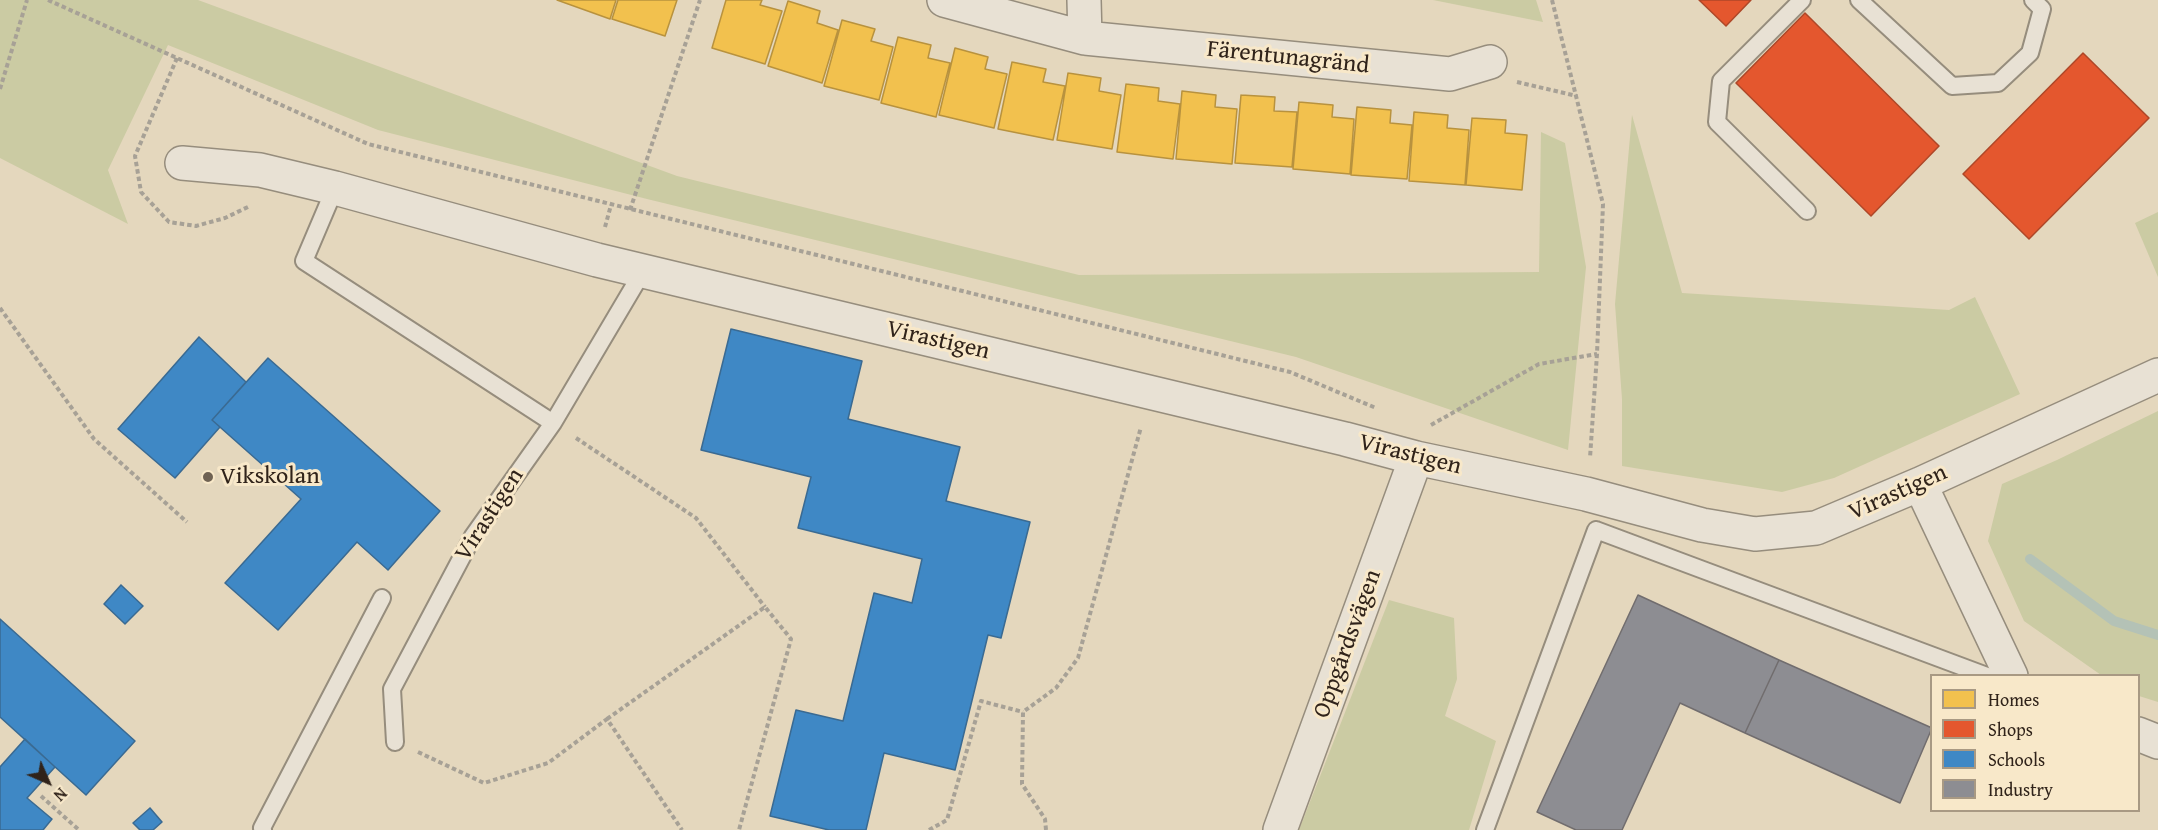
<!DOCTYPE html>
<meta charset="utf-8">
<style>
body{margin:0}
#map{position:relative;width:2158px;height:830px;overflow:hidden;background:#e4d7bd;font-family:"Gentium Book Plus",serif}
canvas{display:block}
.legend{position:absolute;left:1930px;top:674px;width:210px;height:138px;box-sizing:border-box;background:#f8e8c9;border:2px solid #a89983;margin:0;padding:8px 10px;list-style:none;font-size:18px;color:#30231a}
.legend li{display:flex;align-items:center;gap:12px;height:30px}
.legend b{width:30px;border:2px solid #a89983}
.north{position:absolute;left:18px;top:752px;width:60px;height:60px;-webkit-text-stroke:4px #f8e8c9;paint-order:stroke;rotate:135deg;font-size:16px;font-weight:700;line-height:24px;text-align:center;color:#30231a}
.north::after{content:'';display:block;margin:auto;width:21px;height:27px;background:#30231a;clip-path:polygon(50% 0,100% 100%,50% 72%,0 100%)}
</style>
<div id="map">
<canvas width="2158" height="830"></canvas>
<ul class="legend">
<li><b style="height:16px;background:#f2c14e"></b>Homes</li>
<li><b style="height:16px;background:#e4572e"></b>Shops</li>
<li><b style="height:16px;background:#3f88c5"></b>Schools</li>
<li><b style="height:16px;background:#8d8d92"></b>Industry</li>
</ul>
<div class="north">N</div>
</div>
<script>
const context = document.querySelector('canvas').getContext('2d');
context.lineJoin = 'round';
function paint(path, color) {
  context.fillStyle = color;
  context.fill(path, 'evenodd');
}
function shape(rows) {
  const path = new Path2D();
  for (const r of rows) {
    path.moveTo(r[0], r[1]);
    for (let i = 2; i < r.length; i += 2) path.lineTo(r[i], r[i + 1]);
  }
  return path;
}
function trace(path, color, width, dash) {
  context.strokeStyle = color;
  context.lineWidth = width;
  context.lineCap = dash ? 'butt' : 'round';
  context.setLineDash(dash || []);
  context.stroke(path);
}
function label(font, color, halo, rows, align = 'center') {
  context.font = font + ' "Gentium Book Plus",serif';
  context.lineWidth = 6;
  context.setLineDash([]);
  context.textBaseline = 'middle';
  context.strokeStyle = halo;
  context.fillStyle = color;
  for (const [text, x, y, turn = 0] of rows) {
    context.save();
    context.translate(x, y);
    context.rotate((+turn || 0) * Math.PI / 180);
    context.textAlign = isNaN(turn) ? turn : align;
    if (halo) context.strokeText(text, 0, 0);
    context.fillText(text, 0, 0);
    context.restore();
  }
}
const green = shape([
 [0,0,198,0,677,176,1079,275,1539,272,1541,132,1565,143,1586,267,1568,450,1296,357,647,199,378,130,168,45,108,170,128,224,0,158],
 [1433,0,1536,0,1543,22],
 [1632,115,1682,293,1949,310,1975,297,2020,394,1834,478,1782,492,1622,466,1622,399,1615,304],
 [2158,212,2158,277,2135,223],
 [2158,411,2158,702,2139,696,2138,676,2101,675,2024,621,1988,541,2002,484,2057,460],
 [1389,600,1454,618,1457,679,1445,716,1496,741,1469,830,1299,830]
]);
const homes = shape([
 [557,0,616,0,610,19,557,0],
 [618,0,677,0,665,36,612,19,618,0],
 [726,0,762,0,760,5,782,11,765,64,712,48,726,0],
 [788,1,820,11,817,23,838,30,822,83,768,66,788,1],
 [842,20,875,29,871,41,893,47,879,100,824,86,842,20],
 [898,37,931,45,928,58,950,63,936,117,881,103,898,37],
 [955,48,988,57,985,69,1007,74,994,128,939,115,955,48],
 [1012,62,1046,69,1043,82,1065,86,1053,140,998,129,1012,62],
 [1068,73,1101,78,1099,91,1121,95,1112,149,1057,140,1068,73],
 [1126,84,1159,88,1158,101,1180,104,1173,159,1117,152,1126,84],
 [1182,91,1216,95,1215,107,1237,109,1232,164,1176,159,1182,91],
 [1241,95,1275,97,1274,111,1297,112,1292,167,1235,163,1241,95],
 [1299,102,1333,105,1332,117,1354,119,1350,174,1293,169,1299,102],
 [1357,107,1391,110,1390,123,1412,125,1407,179,1351,175,1357,107],
 [1414,112,1448,115,1447,128,1469,130,1465,185,1409,181,1414,112],
 [1472,118,1506,120,1505,133,1527,135,1522,190,1466,185,1472,118]
]);
const shops = shape([
 [1699,0,1751,0,1726,26,1699,0],
 [1805,13,1939,146,1871,216,1736,83,1805,13],
 [2083,53,2149,118,2029,239,1963,174,2083,53]
]);
const schools = shape([
 [731,329,862,361,848,419,960,447,946,501,1030,522,1001,638,988,635,955,770,884,753,866,830,829,830,770,816,796,710,843,721,874,593,912,603,922,559,798,528,811,477,701,450,731,329],
 [199,337,246,382,212,420,220,427,175,478,118,429,199,337],
 [268,358,440,511,388,570,357,542,278,630,225,583,301,499,212,420,268,358],
 [121,585,143,606,125,624,104,604,121,585],
 [0,619,135,741,86,795,0,717,0,619],
 [25,739,55,767,27,798,52,819,43,830,0,830,0,767,25,739],
 [150,808,162,822,153,830,140,830,133,823,150,808]
]);
const industry = shape([
 [1638,595,1779,660,1745,733,1680,703,1622,830,1576,830,1537,812,1638,595],
 [1779,660,1932,728,1900,803,1745,733,1779,660]
]);
const stream = shape([
 [2030,559,2114,621,2158,635]
]);
const path = shape([
 [48,0,368,144,1290,372,1376,408],
 [1552,0,1603,204,1597,354,1590,458],
 [177,58,135,156,141,192,169,222,196,226,225,218,250,206],
 [1517,82,1577,96],
 [0,89,27,0],
 [630,210,700,0],
 [605,227,611,205],
 [0,308,94,439,187,522],
 [1431,425,1539,364,1597,354],
 [576,438,696,518,765,607],
 [607,719,765,607,791,639,739,830],
 [418,752,484,783,548,763,607,719,682,830],
 [41,796,79,830],
 [929,830,947,820,981,701,1023,712],
 [1046,830,1045,819,1022,784,1023,712,1056,688,1078,658,1141,427]
]);
const service = shape([
 [1802,0,1721,81,1717,122,1807,211],
 [1859,0,1952,86,1998,83,2030,53,2042,9,2033,0],
 [335,188,304,261,553,423],
 [1596,530,1987,676],
 [395,742,392,689,473,536,553,423,643,271],
 [263,830,262,828,382,598],
 [1485,830,1596,530]
]);
const minor = shape([
 [944,0,1085,38,1450,74,1490,62],
 [1084,0,1085,38],
 [182,163,260,170,335,188,597,260,1345,439,1416,458,1586,494,1702,525,1755,534,1816,528,1920,484,2158,375],
 [1920,484,2011,676],
 [2138,734,2158,742],
 [1280,830,1416,458]
]);
const markers = [
 [208,477,6,"#6f6253"]
];
const streetNames = [
 ["Färentunagränd",1288,58,6],
 ["Virastigen",938,341,13],
 ["Virastigen",1410,455,14],
 ["Virastigen",1898,493,-24],
 ["Virastigen",490,515,-57],
 ["Oppgårdsvägen",1348,644,-70]
];
const poiNames = [
 ["Vikskolan",220,477]
];
paint(green, '#cbcba3');
paint(homes, '#f2c14e');
trace(homes, '#b8923e', 1.5);
paint(shops, '#e4572e');
trace(shops, '#ae4728', 1.5);
paint(schools, '#3f88c5');
trace(schools, '#3a6a92', 1.5);
paint(industry, '#8d8d92');
trace(industry, '#716d6e', 1.5);
trace(stream, '#b4c2b6', 10);
trace(service, '#968d7d', 20);
trace(minor, '#968d7d', 36);
trace(path, '#a7a196', 4, [4.5, 3]);
trace(service, '#e8e1d4', 16);
trace(minor, '#e8e1d4', 33);
for (const [x, y, r, color] of markers) {
  const dot = new Path2D();
  dot.arc(x, y, r, 0, 2 * Math.PI);
  context.fillStyle = color;
  context.fill(dot);
  trace(dot, '#f8e8c9', 2);
}
label('24px', '#30231a', '#f8e8c9', streetNames);
label('24px', '#30231a', '#f8e8c9', poiNames, 'left');
</script>
